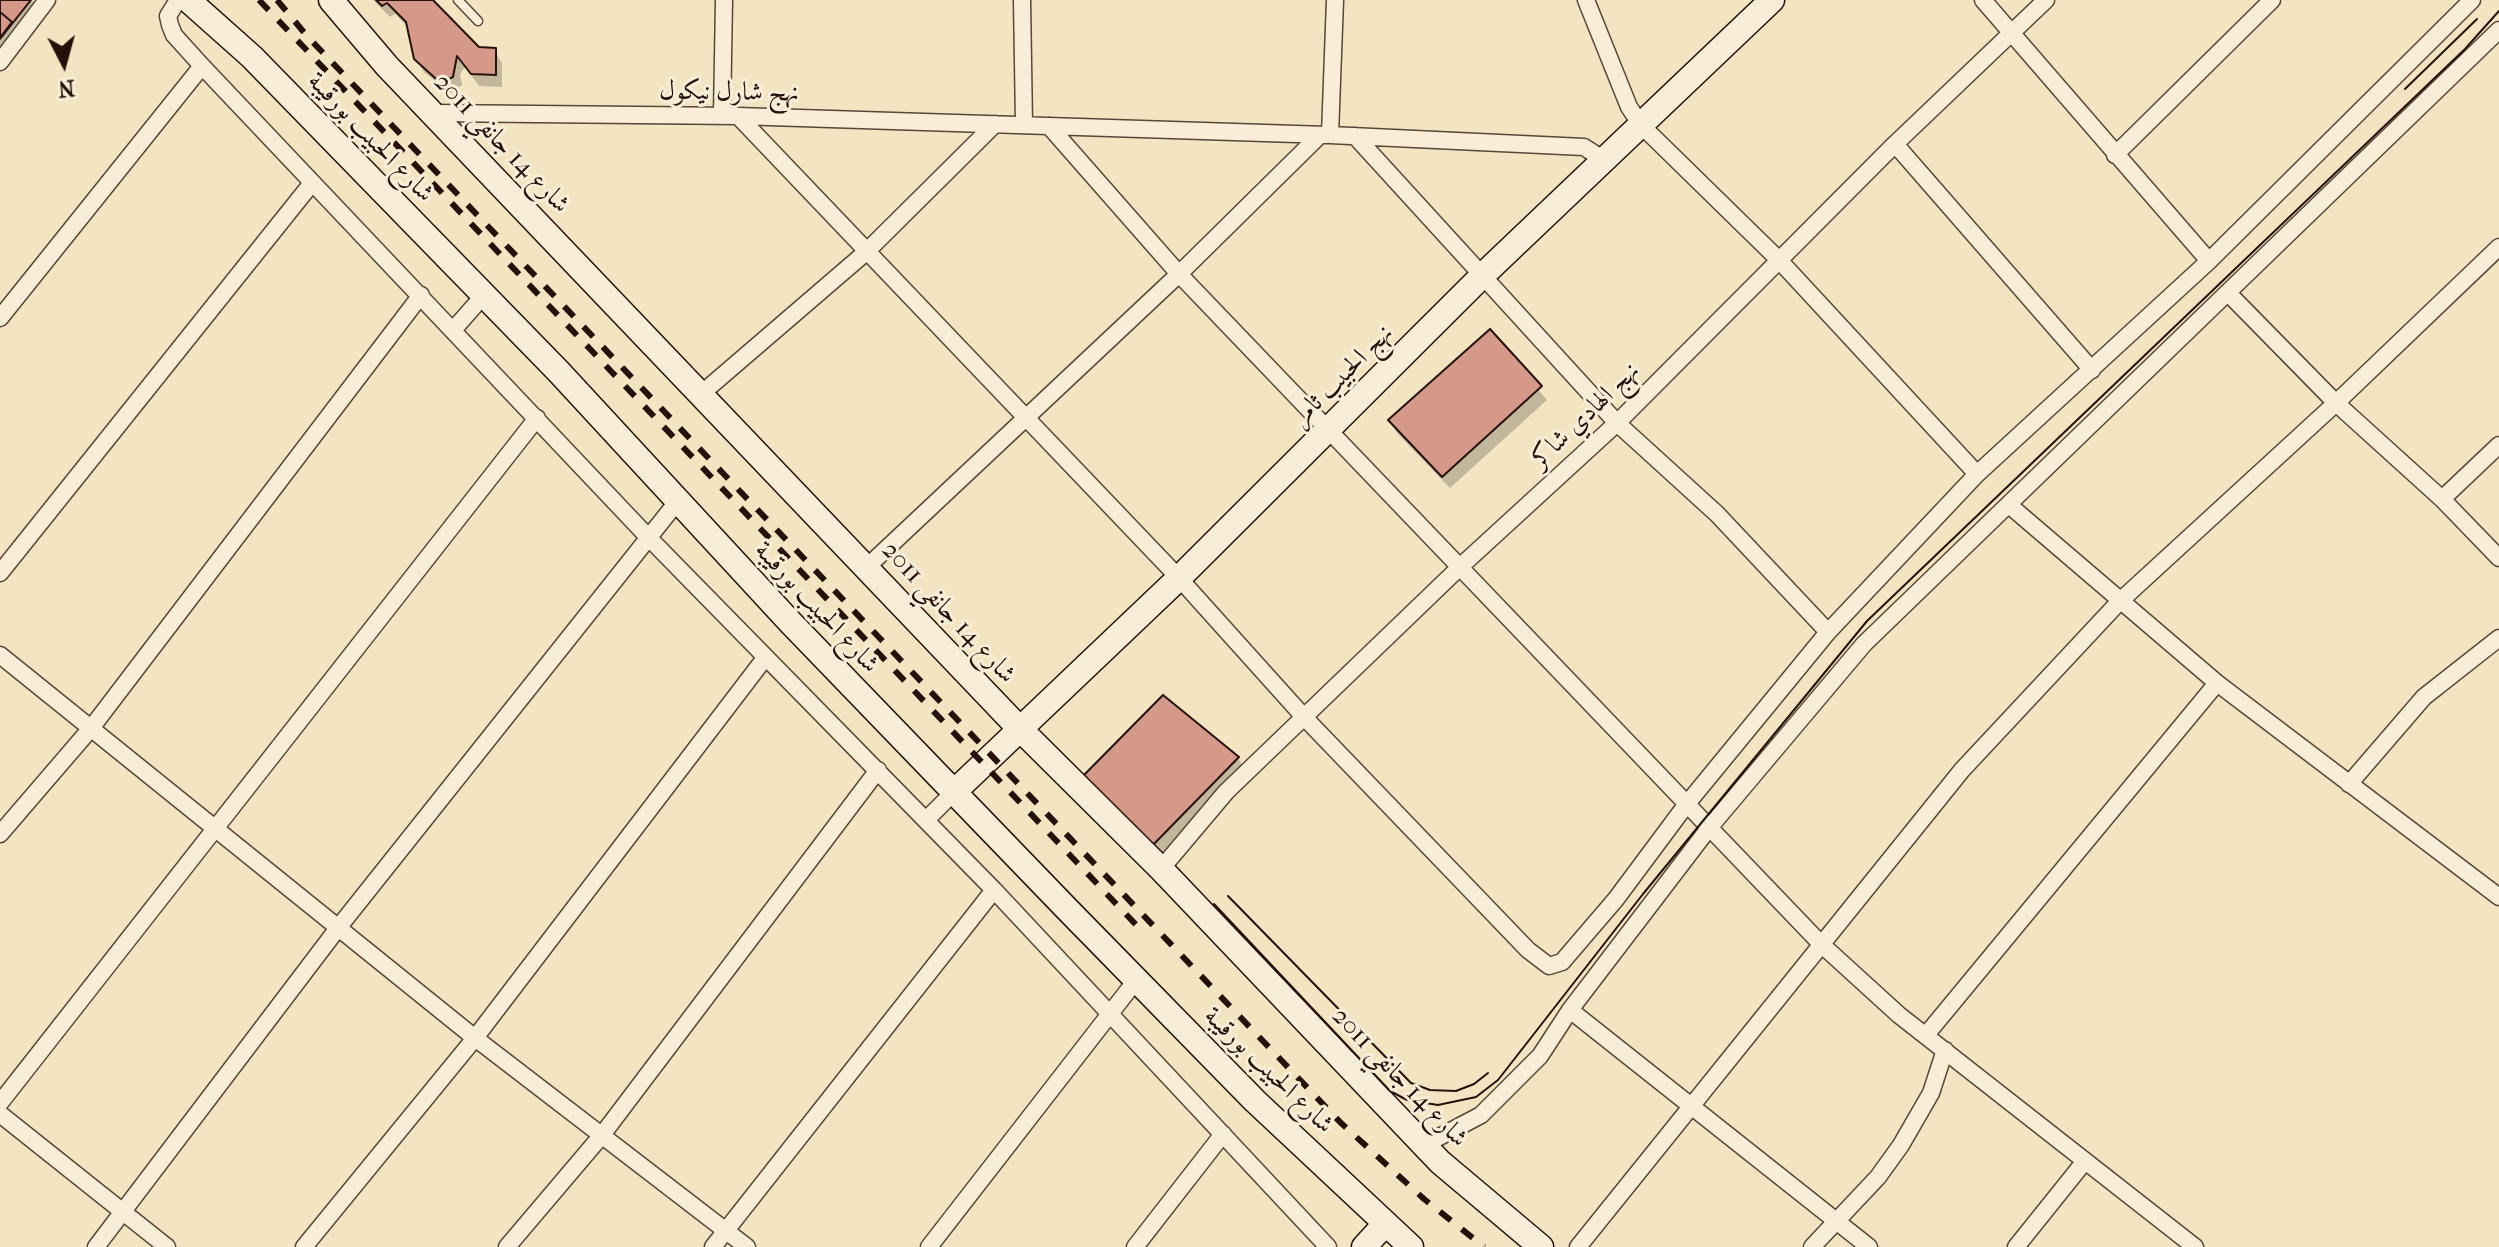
<!DOCTYPE html>
<meta charset="utf-8">
<style>
body{margin:0}
#map{position:relative;width:2499px;height:1247px;overflow:hidden;background:#f4e5c2;font-family:"IM FELL French Canon",serif}
canvas{display:block}
.north{position:absolute;left:24px;top:24px;width:80px;height:80px;-webkit-text-stroke:6px #f8eed7;paint-order:stroke;rotate:174deg;font-size:22px;font-weight:700;line-height:32px;text-align:center;color:#251109}
.north::after{content:'';display:block;margin:auto;width:28px;height:36px;background:#251109;clip-path:polygon(50% 0,100% 100%,50% 72%,0 100%)}
</style>
<div id="map">
<canvas width="2499" height="1247"></canvas>
<div class="north">N</div>
</div>
<script>
const context = document.querySelector('canvas').getContext('2d');
context.lineJoin = 'round';
function paint(path, color) {
  context.fillStyle = color;
  context.fill(path, 'evenodd');
}
function shape(rows) {
  const path = new Path2D();
  for (const r of rows) {
    path.moveTo(r[0], r[1]);
    for (let i = 2; i < r.length; i += 2) path.lineTo(r[i], r[i + 1]);
  }
  return path;
}
function trace(path, color, width, dash) {
  context.strokeStyle = color;
  context.lineWidth = width;
  context.lineCap = dash ? 'butt' : 'round';
  context.setLineDash(dash || []);
  context.stroke(path);
}
function label(font, color, halo, rows, align = 'center') {
  context.font = font + ' "IM FELL French Canon",Amiri,serif';
  context.lineWidth = 6;
  context.setLineDash([]);
  context.textBaseline = 'middle';
  context.strokeStyle = halo;
  context.fillStyle = color;
  for (const [text, x, y, turn = 0] of rows) {
    context.save();
    context.translate(x, y);
    context.rotate((+turn || 0) * Math.PI / 180);
    context.textAlign = isNaN(turn) ? turn : align;
    if (halo) context.strokeText(text, 0, 0);
    context.fillText(text, 0, 0);
    context.restore();
  }
}
const shadow = shape([
 [0,0,32,0,38,11,0,53],
 [373,0,432,0,478,48,494,50,502,63,502,87,479,86,465,67,460,74,462,85,451,93,424,72,416,59,409,28,395,14,390,17],
 [1490,332,1547,400,1450,488,1397,433,1390,421],
 [1238,758,1245,770,1159,858,1093,789]
]);
const building = shape([
 [0,0,31,0,0,39,12,22,0,12,0,0],
 [376,0,433,0,479,47,496,48,496,75,471,74,457,56,453,77,443,82,435,78,414,59,406,22,387,3,382,6,376,0],
 [0,12,12,22,0,38,0,12],
 [1490,329,1542,386,1442,477,1388,420,1490,329],
 [1163,695,1239,757,1151,847,1083,776,1163,695]
]);
const lane = shape([
 [458,0,478,21]
]);
const street = shape([
 [178,0,168,16,170,25,174,35,202,66,649,538,994,890,1328,1247],
 [1022,0,1024,124],
 [1335,0,1330,135,1584,147,1604,160],
 [1586,0,1629,107,1641,125,1778,259,1977,474],
 [1983,0,2209,261],
 [0,62,47,0],
 [433,113,738,116,1327,135],
 [722,116,724,0],
 [738,116,1179,578,1304,717,1528,950,1549,966,1562,962,1616,899,1686,805,1828,632,1977,474,2209,261,2472,0],
 [1320,135,1179,274,1821,944,1899,1015,2195,1247],
 [1355,136,1617,423,1717,514,1828,632],
 [1895,144,2092,370],
 [2115,155,2272,0],
 [2228,293,2336,403,2442,499,2499,558],
 [0,318,202,66],
 [454,329,484,295],
 [701,394,865,253,995,124],
 [2442,499,2499,445],
 [2009,505,2217,683,2499,897],
 [867,567,1179,274,1049,126],
 [0,573,312,183],
 [0,655,475,1038,747,1247],
 [2349,784,2424,697,2499,638],
 [926,820,954,792],
 [0,834,92,727,421,295],
 [1161,869,1226,792,1461,566,1617,423,1895,144,2046,0],
 [1570,1010,1869,1247],
 [1926,1035,2217,683],
 [0,1103,537,418],
 [0,1114,167,1247],
 [1424,1145,1481,1115,1540,1056,1570,1010,1709,828,1864,644,2499,30],
 [96,1247,338,928,677,502],
 [304,1247,475,1038,765,658],
 [507,1247,602,1135,878,770],
 [713,1247,994,890],
 [929,1247,1137,979],
 [1135,1247,1223,1134],
 [1578,1247,1962,770,2119,602,2336,403,2499,247],
 [1812,1247,1878,1177,1901,1145,1931,1093,1945,1050],
 [2016,1247,2085,1161]
]);
const secondary = shape([
 [188,0,252,57,559,372,790,622,1067,909,1255,1101,1411,1247],
 [331,0,387,66,1019,728,1161,869,1440,1162,1541,1247],
 [954,792,1179,578,1484,274,1772,0],
 [1364,1247,1385,1224]
]);
const tram = shape([
 [2405,89,2477,19],
 [1228,896,1411,1083,1430,1090,1456,1091,1474,1084,1488,1073],
 [1214,904,1390,1091,1407,1100,1438,1105,1476,1097,1498,1080,1643,894,1867,621,2465,49,2499,11]
]);
const rail = shape([
 [259,0,1140,929],
 [277,0,307,36,1341,1123,1424,1199,1484,1247]
]);
const streetNames = [
 ["نهج شارل نيكول",729,93,1],
 ["شارع الحبيب بورقيبة",370,138,46],
 ["شارع 14 جانفي 2011",501,144,46],
 ["نهج الحبيب ثامر",1343,376,-45],
 ["نهج الهادي شاكر",1586,416,-44],
 ["شارع الحبيب بورقيبة",816,608,47],
 ["شارع 14 جانفي 2011",948,613,47],
 ["شارع الحبيب بورقيبة",1268,1071,44],
 ["شارع 14 جانفي 2011",1399,1078,46]
];
paint(shadow, '#0003');
paint(building, '#d5998a');
trace(building, '#251109', 2);
trace(lane, '#594637', 11);
trace(street, '#594637', 19);
trace(secondary, '#251109', 27);
trace(lane, '#f8eed7', 8);
trace(street, '#f8eed7', 16);
trace(secondary, '#f8eed7', 24);
trace(tram, '#251109', 2);
trace(rail, '#251109', 6, [14, 14]);
label('26px', '#251109', '#f8eed7', streetNames);
</script>
